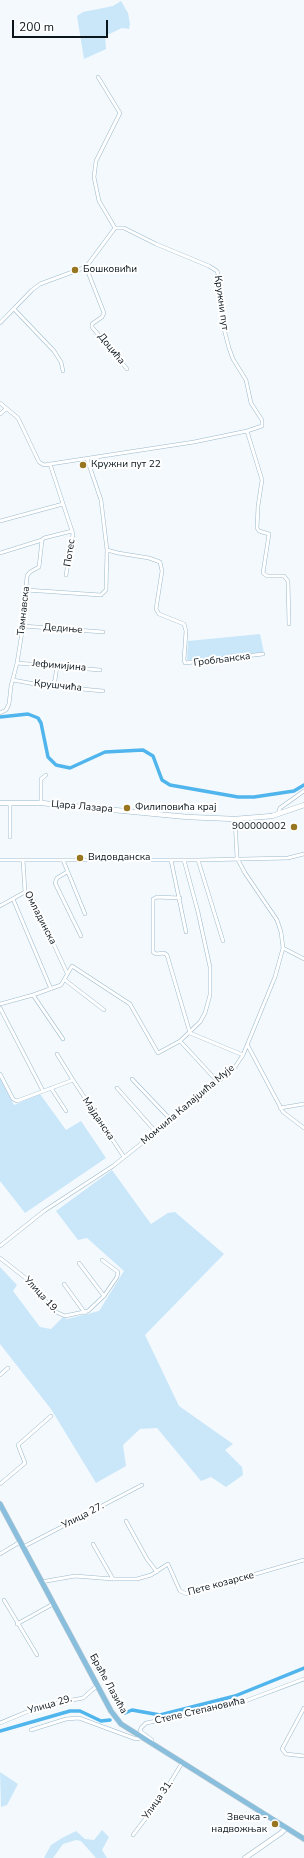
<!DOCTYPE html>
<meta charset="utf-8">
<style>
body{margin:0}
#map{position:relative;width:304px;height:1858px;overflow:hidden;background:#f3f9fd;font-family:"Nunito Sans",sans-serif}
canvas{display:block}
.scale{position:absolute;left:12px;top:20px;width:96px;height:18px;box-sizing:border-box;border:2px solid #0a151c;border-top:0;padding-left:5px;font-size:12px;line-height:14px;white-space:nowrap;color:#0a151c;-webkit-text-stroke:3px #fff;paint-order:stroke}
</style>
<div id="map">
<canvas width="304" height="1858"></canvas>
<div class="scale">200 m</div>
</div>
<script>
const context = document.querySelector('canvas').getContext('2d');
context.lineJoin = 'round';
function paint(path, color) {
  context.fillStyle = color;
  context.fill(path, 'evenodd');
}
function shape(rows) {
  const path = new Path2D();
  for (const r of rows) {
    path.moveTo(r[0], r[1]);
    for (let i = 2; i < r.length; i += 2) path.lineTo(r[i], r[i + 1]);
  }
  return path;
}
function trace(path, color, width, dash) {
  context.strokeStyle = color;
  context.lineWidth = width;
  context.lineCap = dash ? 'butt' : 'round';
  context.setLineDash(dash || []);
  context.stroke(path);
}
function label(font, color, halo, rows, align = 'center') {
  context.font = font + ' "Nunito Sans",sans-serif';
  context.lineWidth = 4;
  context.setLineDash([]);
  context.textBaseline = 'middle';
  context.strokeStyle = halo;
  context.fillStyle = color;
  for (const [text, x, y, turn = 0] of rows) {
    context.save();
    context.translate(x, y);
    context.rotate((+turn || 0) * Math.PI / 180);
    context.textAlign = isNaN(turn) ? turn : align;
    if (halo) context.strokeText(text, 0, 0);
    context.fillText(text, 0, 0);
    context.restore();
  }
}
const green = shape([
 [121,1,128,13,130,24,129,29,122,28,105,36,106,49,84,59,77,16,83,12,113,6],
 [260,634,264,653,222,659,187,660,188,641],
 [0,1078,14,1105,40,1094,66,1130,81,1121,106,1158,25,1213,0,1181],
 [112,1170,151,1224,168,1213,175,1212,224,1254,145,1335,179,1406,233,1444,225,1450,242,1467,243,1475,226,1487,211,1477,201,1481,157,1428,140,1429,123,1445,126,1466,96,1483,51,1409,0,1344,0,1267,17,1285,13,1291,40,1327,51,1329,63,1317,67,1319,99,1311,124,1271,87,1238,78,1240,56,1211],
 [0,1772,18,1784,7,1805,1,1807],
 [102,1830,109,1837,102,1850,107,1858,96,1858,81,1841,76,1840,63,1844,53,1858,44,1858,51,1845,62,1838,76,1831,85,1839,94,1840]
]);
const canal = shape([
 [0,717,28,714,38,718,41,723,48,757,56,765,70,768,105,752,143,750,153,756,162,780,170,785,238,797,254,797,294,791,304,785],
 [125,1713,132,1710,160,1715,235,1696,304,1668],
 [0,1731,70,1711,80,1711,101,1721,110,1720]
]);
const street = shape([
 [98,77,120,113,96,161,94,177,99,201,115,228],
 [86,267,104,313,102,317,92,324,92,327,127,369],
 [14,309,54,351,61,362,63,371],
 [0,323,32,290,40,284,86,267,115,228],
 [0,403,18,418,39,462,44,465,194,442,247,431,262,426,262,420,251,403,246,380,233,359,229,348,223,325,220,281,217,271,209,266,156,244,124,228,115,228],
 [0,414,6,409],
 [247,431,262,480,258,506,257,528,259,531,269,534,263,573,267,576,284,576,288,581,289,624],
 [50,464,73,534,66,575],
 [0,521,63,504],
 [107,550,118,553,149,558,160,562,162,571,156,609,159,614,184,624,186,631,184,660,185,663,263,654],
 [0,553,42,540],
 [26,590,101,595,106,590,107,550,101,500,87,459],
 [23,626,103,632],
 [17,663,100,670],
 [13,680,40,685,103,691],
 [51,686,55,680,57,666],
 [0,713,6,710,9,704,11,686,17,663,23,626,27,576,30,572,39,567,42,540,44,538,72,531],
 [41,803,41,779,46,775],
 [278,814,280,808,304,791],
 [10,837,10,803],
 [0,860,198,860,288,858,304,854],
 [23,860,25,892],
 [63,860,85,914],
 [171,860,186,932],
 [198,860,223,941],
 [67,872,57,878,55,883,81,936],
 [25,892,31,895,67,973],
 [180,898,157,897,153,899,153,952,156,954,164,953,167,955,190,1033,243,1055],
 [13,899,51,989],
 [0,906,25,892],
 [283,948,304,959],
 [65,980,104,1010],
 [0,1004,33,995],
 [0,1008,43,1091],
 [63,1039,33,995,61,985,72,966,130,1004,158,1053,180,1041,200,1022,205,1013,210,995,210,967,198,912,184,860],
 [180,1041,218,1082],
 [248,1046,283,1112,304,1128],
 [57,1054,73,1080],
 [0,1074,13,1099,17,1101,73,1080,124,1157],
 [132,1079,171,1120],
 [51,1088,66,1111],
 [117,1088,156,1132],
 [280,1108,304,1104],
 [0,1246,44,1211,113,1166,156,1132,218,1082,235,1067,243,1055,275,977,283,948,281,932,277,920,245,873,237,858,235,819],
 [0,1258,28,1280,54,1311,65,1316,88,1311,104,1296,117,1277,118,1272,102,1260],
 [79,1263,104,1296],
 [64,1284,85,1313],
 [0,1375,8,1368],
 [0,1484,25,1463,18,1445,51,1416],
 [126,1521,147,1559,157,1572],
 [93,1544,113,1579],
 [23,1547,142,1485],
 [0,1554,20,1542],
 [41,1582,75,1576,113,1579,137,1579,151,1575,168,1564,180,1591,187,1594,304,1560],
 [4,1600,37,1655],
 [17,1624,53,1604],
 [304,1708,282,1749,286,1754,304,1756],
 [0,1723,41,1706,83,1698,98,1685],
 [31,1730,66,1719,79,1718,136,1739,141,1738],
 [152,1745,152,1740,140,1731,141,1728,146,1723,232,1706,304,1679],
 [133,1835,159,1801,182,1763]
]);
const secondary = shape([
 [0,803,41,803,187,817,235,819,272,816,304,805],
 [245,1858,281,1833,286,1828]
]);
const primary = shape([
 [0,1504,111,1711,121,1724,304,1839]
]);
const markers = [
 [75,270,4,"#97761f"],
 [83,465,4,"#97761f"],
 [127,808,4,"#97761f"],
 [294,827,4,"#97761f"],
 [80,858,4,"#97761f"],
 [275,1824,4,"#97761f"]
];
const poiNames = [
 ["Бошковићи",83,270],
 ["Кружни пут 22",91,465],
 ["Филиповића крај",135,808],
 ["900000002",286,827,"right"],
 ["Видовданска",88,858],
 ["Звечка -",267,1818,"right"],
 ["надвожњак",267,1830,"right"]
];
const streetNames = [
 ["Кружни пут",221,303,82],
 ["Доцића",111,349,51],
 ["Потес",70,553,-81],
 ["Тамнавска",24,611,-84],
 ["Дедиње",63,629,4],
 ["Гробљанска",222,660,-7],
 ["Јефимијина",59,666,5],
 ["Крушчића",58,686,6],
 ["Цара Лазара",82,807,5],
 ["Омладинска",40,918,63],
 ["Момчила Калајџића Мује",188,1105,-40],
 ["Мајданска",98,1119,56],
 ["Улица 19.",41,1295,47],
 ["Улица 27.",83,1516,-27],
 ["Пете козарске",221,1584,-15],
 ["Браће Лазића",108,1684,61],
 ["Улица 29.",50,1705,-16],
 ["Степе Степановића",200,1711,-13],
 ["Улица 31.",158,1800,-55]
];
paint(green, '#cae7fa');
trace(canal, '#50b5ed', 3.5);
trace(street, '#9bb9cc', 4);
trace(secondary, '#9bb9cc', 5.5);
trace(primary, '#d3d5d6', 6);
trace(street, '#fff', 3);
trace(secondary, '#fff', 4.5);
trace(primary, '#89bfdd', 5);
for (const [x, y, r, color] of markers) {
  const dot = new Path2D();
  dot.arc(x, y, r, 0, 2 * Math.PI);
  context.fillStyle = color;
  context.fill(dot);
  trace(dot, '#fff', 1.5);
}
label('10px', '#0a151c', '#fff', poiNames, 'left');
label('10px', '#0a151c', '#fff', streetNames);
</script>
